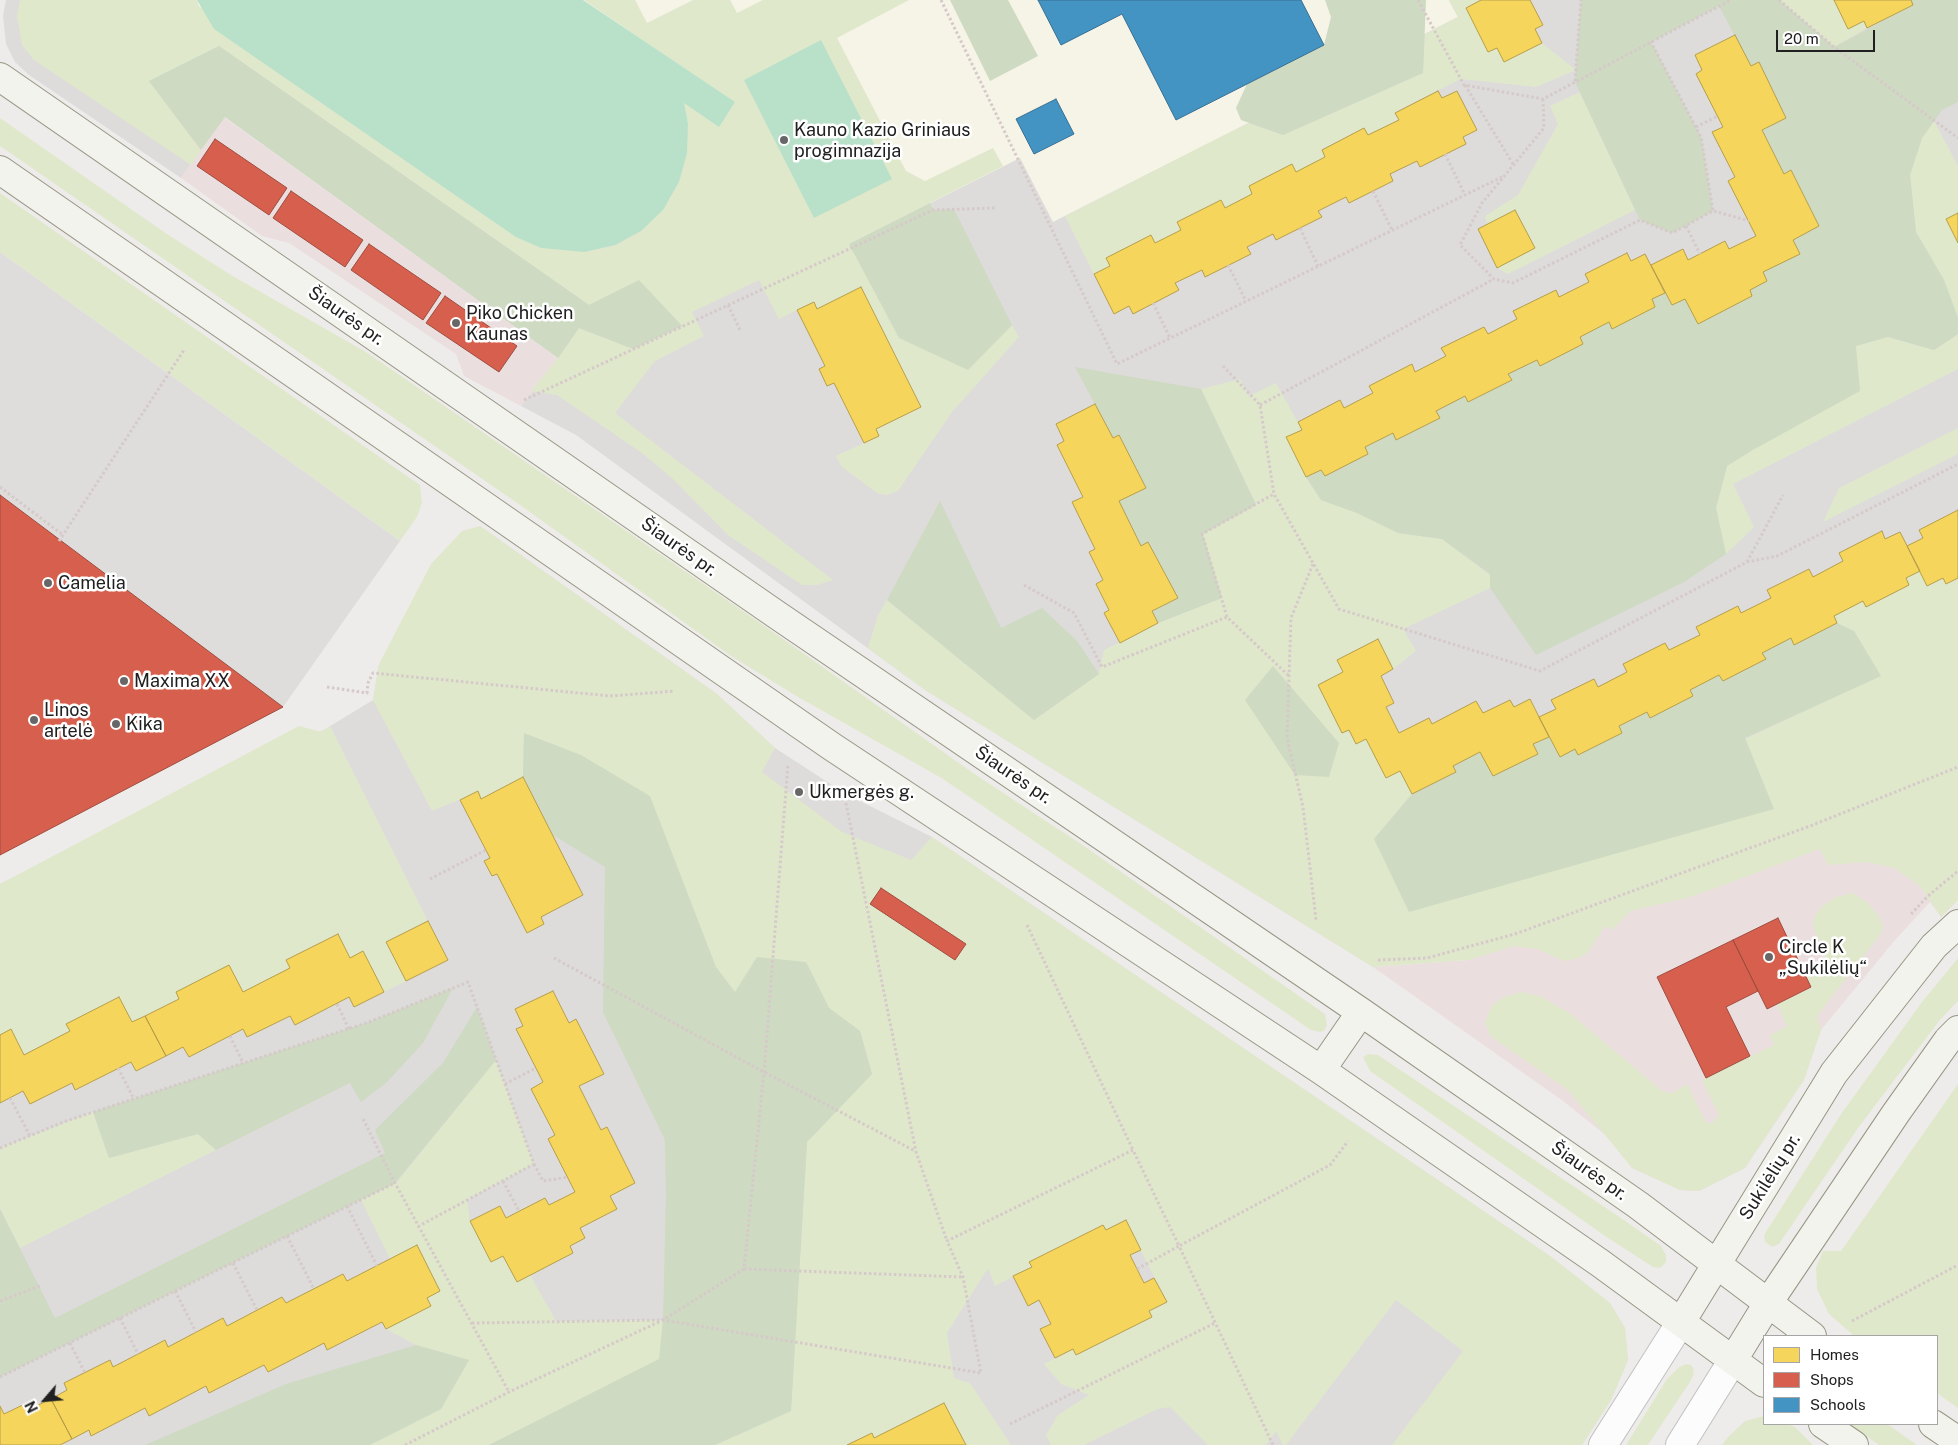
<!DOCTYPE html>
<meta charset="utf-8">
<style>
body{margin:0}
#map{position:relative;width:1958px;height:1445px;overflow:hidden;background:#eeecea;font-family:"Public Sans",sans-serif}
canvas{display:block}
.legend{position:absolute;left:1763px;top:1335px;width:175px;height:90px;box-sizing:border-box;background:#fff;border:1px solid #a6a6a6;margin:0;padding:6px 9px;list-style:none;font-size:15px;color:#202020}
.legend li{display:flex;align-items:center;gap:10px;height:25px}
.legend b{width:25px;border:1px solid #a6a6a6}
.north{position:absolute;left:20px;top:1375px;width:50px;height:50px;-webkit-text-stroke:4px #fff;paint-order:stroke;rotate:243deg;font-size:14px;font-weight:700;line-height:20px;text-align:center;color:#202020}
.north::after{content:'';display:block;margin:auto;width:18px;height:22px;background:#202020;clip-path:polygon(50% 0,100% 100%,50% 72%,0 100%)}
.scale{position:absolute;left:1776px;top:30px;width:99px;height:22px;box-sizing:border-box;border:2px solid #202020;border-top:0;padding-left:6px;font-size:15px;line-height:18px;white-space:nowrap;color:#202020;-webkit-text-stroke:4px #fff;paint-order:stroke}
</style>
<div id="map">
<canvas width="1958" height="1445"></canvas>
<ul class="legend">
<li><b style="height:14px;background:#f6d55c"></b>Homes</li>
<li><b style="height:14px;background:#d6604d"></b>Shops</li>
<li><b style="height:14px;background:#4393c3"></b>Schools</li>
</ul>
<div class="north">N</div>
<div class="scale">20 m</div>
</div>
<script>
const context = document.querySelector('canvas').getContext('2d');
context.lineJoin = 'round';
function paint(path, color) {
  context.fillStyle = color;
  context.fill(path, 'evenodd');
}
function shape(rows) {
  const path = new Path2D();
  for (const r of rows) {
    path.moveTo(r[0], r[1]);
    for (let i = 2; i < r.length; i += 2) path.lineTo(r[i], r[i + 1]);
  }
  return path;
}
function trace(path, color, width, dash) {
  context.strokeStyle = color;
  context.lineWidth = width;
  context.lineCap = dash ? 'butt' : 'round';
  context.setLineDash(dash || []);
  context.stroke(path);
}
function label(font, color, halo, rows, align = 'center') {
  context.font = font + ' "Public Sans",sans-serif';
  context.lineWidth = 5;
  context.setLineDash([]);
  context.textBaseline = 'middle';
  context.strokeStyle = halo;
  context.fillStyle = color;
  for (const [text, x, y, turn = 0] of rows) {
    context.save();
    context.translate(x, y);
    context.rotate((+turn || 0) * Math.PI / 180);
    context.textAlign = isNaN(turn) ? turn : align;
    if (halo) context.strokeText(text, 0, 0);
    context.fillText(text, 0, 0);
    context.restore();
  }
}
const residential = shape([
 [6,0,1958,0,1958,777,1373,967,925,690,576,435,521,406,558,358,225,117,181,178,29,75,15,62,6,44,3,16],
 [480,526,717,694,775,748,846,794,932,837,1550,1256,1610,1303,1625,1328,1628,1360,1611,1400,1582,1445,0,1445,0,884,322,731,373,700,379,664]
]);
const commercial = shape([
 [224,117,558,358,521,406,464,376,456,354,289,243,262,236,181,178],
 [1958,777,1958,900,1941,917,1930,902,1895,940,1821,1030,1804,1080,1745,1168,1699,1191,1680,1190,1632,1168,1608,1137,1563,1101,1373,967,1469,960]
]);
const education = shape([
 [154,0,1449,0,1458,17,1053,222,1020,158,813,262]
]);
const grass = shape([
 [20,0,197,0,199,6,584,252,616,245,641,231,688,123,683,103,735,103,584,0,635,0,647,23,693,0,730,0,737,13,763,0,909,0,837,38,906,171,925,181,993,148,1003,166,849,244,968,370,1012,325,1019,337,952,412,898,491,886,495,877,493,842,467,836,456,879,436,876,429,921,407,861,288,817,309,813,302,779,319,759,280,692,312,704,336,655,361,615,413,833,580,817,585,802,585,728,535,673,479,642,453,557,395,531,391,558,358,579,328,633,349,682,326,639,281,589,305,219,46,149,81,201,150,191,165,34,60,22,45,17,16],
 [1449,0,1481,0,1466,8,1488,52,1497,48,1504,62,1542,43,1576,70,1536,87,1461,79,1395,112,1399,120,1368,135,1364,128,1322,149,1325,157,1296,172,1292,164,1249,186,1252,194,1225,208,1221,200,1178,222,1181,230,1155,243,1106,258,1110,266,1094,274,1065,216,1248,123,1283,135,1423,73,1425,34,1458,17],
 [1779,0,1834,0,1848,28,1864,21,1867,28,1834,47],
 [1580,92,1635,210,1508,274,1497,268,1535,248,1516,210,1487,224,1485,216,1518,195,1558,124,1550,106],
 [0,118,167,234,231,275,366,352,756,620,976,775,1084,846,1325,1014,1327,1025,1324,1031,1320,1032,1311,1030,943,779,798,697,731,656,520,505,0,146],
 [1934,121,1958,166,1958,213,1946,219,1958,243,1958,318,1944,280,1916,232,1910,175,1922,138],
 [0,193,420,485,422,503,417,517,400,541,0,252],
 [1958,334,1958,369,1733,484,1754,527,1726,554,1716,508,1727,466,1751,451,1855,346,1888,337,1934,350],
 [1240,379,1249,396,1276,383,1302,430,1287,438,1306,477,1321,500,1357,513,1398,533,1442,539,1490,575,1490,588,1403,629,1416,651,1393,669,1378,639,1337,660,1343,672,1318,685,1342,733,1349,730,1356,744,1366,739,1400,771,1412,794,1374,839,1774,809,1745,739,1880,676,1854,631,1837,623,1834,616,1863,601,1866,607,1909,585,1906,578,1920,571,1927,586,1943,578,1946,584,1958,578,1958,900,1941,917,1920,886,1894,868,1867,862,1828,865,1820,849,1705,892,1683,899,1630,911,1613,930,1605,926,1589,951,1579,958,1564,961,1537,949,1514,946,1469,960,1373,967,925,690,868,648,878,615,887,600,1034,720,1099,674,1104,650,1158,623,1222,598,1202,534,1256,504,1201,389],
 [1958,428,1958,454,1823,522,1839,488],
 [480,526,717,694,775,748,762,772,842,832,911,860,932,837,1550,1256,1610,1303,1625,1328,1628,1360,1611,1400,1582,1445,1392,1445,1463,1351,1396,1300,1286,1445,1283,1445,1276,1431,1266,1445,1208,1445,1170,1407,1157,1409,1084,1445,1051,1445,1046,1435,1058,1415,1089,1395,1061,1384,1044,1364,1167,1302,1125,1220,1106,1230,1103,1225,1030,1262,1032,1267,995,1286,988,1268,947,1333,954,1378,970,1383,1011,1445,966,1445,944,1403,874,1438,871,1433,847,1445,715,1445,791,1411,807,1142,872,1074,860,1031,829,1008,806,962,735,993,716,968,524,733,523,777,481,799,478,792,432,811,373,700,379,664,431,564,462,531],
 [299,726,322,732,330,726,428,921,386,942,406,981,384,992,363,952,350,958,290,968,243,992,229,965,176,992,179,999,132,1022,119,997,67,1024,70,1031,24,1055,11,1030,0,1035,0,884],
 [1853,893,1868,903,1879,916,1883,928,1880,935,1817,1016,1821,1030,1804,1080,1745,1168,1699,1191,1680,1190,1632,1168,1568,1090,1490,1036,1485,1022,1492,1005,1505,997,1520,992,1540,996,1571,1014,1662,1091,1673,1093,1687,1084,1706,1123,1712,1123,1719,1115,1702,1080,1774,1045,1770,1035,1787,1026,1777,1004,1811,988,1805,974,1828,963,1813,927,1815,915,1823,905,1836,897],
 [1958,958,1958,1001,1940,1020,1858,1128,1779,1244,1772,1247,1765,1242,1764,1235,1841,1114,1922,1002],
 [1368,1054,1378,1055,1621,1218,1661,1246,1666,1255,1666,1262,1660,1268,1653,1267,1608,1238,1370,1071,1363,1057],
 [496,1060,534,1164,467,1200,470,1222,491,1262,503,1256,517,1282,530,1275,556,1321,663,1320,660,1359,489,1445,370,1445,441,1409,469,1360,416,1345,386,1329,431,1306,427,1298,440,1291,417,1245,390,1259,361,1200,396,1183],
 [1958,1084,1958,1408,1937,1393,1937,1336,1854,1336,1829,1314,1817,1289,1816,1268,1823,1251,1841,1251],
 [93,1112,109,1158,198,1134,216,1150,20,1248,0,1209,0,1148],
 [1686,1364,1691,1365,1693,1368,1694,1374,1690,1382,1648,1445,1626,1445,1667,1379,1679,1367],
 [1764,1416,1764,1424,1787,1424,1795,1427,1813,1445,1722,1445,1728,1437,1745,1421],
 [1848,1424,1887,1424,1917,1445,1879,1445]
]);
const forest = shape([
 [950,0,1008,0,1038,56,990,81],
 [1325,0,1426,0,1423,73,1283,135,1241,120,1236,108,1247,84,1324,45,1331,17],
 [1581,0,1779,0,1834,47,1913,5,1911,0,1958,0,1958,102,1942,110,1922,138,1910,175,1916,232,1944,280,1958,318,1958,334,1934,350,1888,337,1856,346,1860,391,1751,451,1727,466,1716,508,1726,554,1684,582,1536,655,1490,588,1490,574,1442,539,1398,533,1357,513,1321,500,1306,477,1321,470,1325,476,1368,454,1365,447,1393,433,1396,439,1439,417,1436,411,1465,396,1469,402,1511,381,1508,374,1537,360,1540,365,1583,344,1580,337,1609,322,1612,328,1655,307,1652,299,1665,293,1672,305,1685,299,1698,324,1752,296,1750,290,1763,272,1799,254,1793,240,1819,226,1791,170,1784,174,1762,130,1786,117,1759,63,1751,66,1719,6,1651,42,1701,137,1713,211,1672,233,1640,220,1575,82],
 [219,46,589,305,639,280,682,326,633,349,579,328,558,358,225,117,201,150,149,81],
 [930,203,933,210,954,209,1012,325,968,370,899,338,849,244],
 [1075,367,1201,389,1256,505,1203,534,1222,598,1158,623,1152,611,1178,598,1149,542,1141,546,1119,501,1146,487,1119,435,1113,438],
 [940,501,1001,628,1042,608,1077,641,1099,674,1034,720,887,600],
 [1837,623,1854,631,1881,676,1745,738,1774,809,1409,912,1374,839,1412,794,1456,772,1453,766,1480,752,1493,776,1538,754,1533,745,1549,737,1559,756,1575,749,1579,755,1622,733,1619,726,1647,712,1650,718,1693,696,1690,690,1719,675,1723,681,1765,659,1762,653,1791,638,1794,644],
 [1273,666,1339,743,1329,777,1295,775,1245,700],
 [524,733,581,755,650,796,716,967,735,992,757,957,806,962,829,1008,860,1031,872,1074,807,1142,791,1411,715,1445,489,1445,659,1359,663,1320,666,1195,665,1140,603,1012,605,867,553,835,523,777],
 [453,988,423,1043,386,1083,361,1102,350,1083,216,1150,198,1134,109,1158,93,1112,369,1022],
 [477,1007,496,1060,395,1183,0,1377,0,1209,55,1318,385,1153,375,1130,443,1063],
 [416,1345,469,1360,441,1409,370,1445,145,1445,286,1384]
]);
const pitch = shape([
 [197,0,583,0,735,102,719,127,684,103,688,123,687,153,679,182,663,210,641,231,615,245,584,252,541,248,516,237,214,29],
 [821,40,892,179,814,218,744,80]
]);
const parking = shape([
 [0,252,400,541,283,707,0,495]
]);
const homes = shape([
 [1481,0,1530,0,1543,25,1535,29,1542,43,1504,62,1497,48,1488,52,1466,8,1481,0],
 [1834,0,1911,0,1913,5,1867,28,1864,21,1848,29,1834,0],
 [1735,35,1751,66,1759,62,1786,118,1762,130,1784,174,1791,170,1819,226,1793,240,1800,254,1763,272,1767,281,1750,290,1752,296,1698,324,1685,299,1672,305,1651,265,1683,249,1688,260,1725,241,1729,249,1756,236,1728,181,1735,177,1712,132,1723,127,1696,74,1702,70,1695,55,1735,35],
 [1438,91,1442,98,1457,91,1477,130,1463,137,1466,144,1420,167,1417,161,1390,174,1393,181,1349,203,1346,197,1318,211,1322,217,1276,240,1273,234,1247,247,1251,254,1205,277,1202,270,1175,283,1179,290,1133,314,1129,306,1114,314,1094,274,1110,266,1106,258,1151,235,1155,243,1181,230,1177,222,1221,200,1225,208,1252,194,1249,186,1292,164,1296,172,1325,157,1322,150,1364,128,1368,135,1399,120,1395,113,1438,91],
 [1515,210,1535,248,1497,268,1478,229,1515,210],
 [1958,213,1958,243,1946,219,1958,213],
 [1627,253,1631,261,1645,254,1665,293,1652,299,1655,307,1612,329,1609,322,1580,337,1583,344,1540,366,1537,360,1508,374,1512,380,1468,402,1465,396,1436,411,1440,418,1396,440,1393,433,1365,447,1368,454,1325,476,1321,470,1306,477,1286,437,1302,430,1298,422,1340,400,1344,408,1373,393,1369,386,1412,364,1415,372,1446,356,1441,348,1484,327,1488,334,1517,319,1513,311,1556,290,1559,297,1589,282,1585,274,1627,253],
 [861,287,921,407,876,429,879,436,864,443,834,383,827,386,819,369,825,366,797,310,814,302,817,309,861,287],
 [1095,404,1113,438,1119,435,1146,488,1119,501,1141,546,1148,542,1178,598,1152,611,1158,623,1120,643,1104,613,1109,610,1096,584,1103,580,1089,552,1095,549,1072,502,1083,497,1057,445,1064,441,1056,424,1095,404],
 [1958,510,1958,578,1946,584,1943,578,1927,586,1907,546,1923,538,1919,530,1958,510],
 [1882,531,1885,539,1900,532,1920,571,1906,578,1909,585,1866,607,1863,601,1834,616,1837,623,1794,645,1791,638,1762,653,1766,659,1723,681,1719,675,1690,690,1693,696,1650,718,1647,712,1619,726,1622,733,1578,755,1575,749,1560,757,1539,717,1556,709,1551,700,1594,679,1598,687,1627,672,1623,664,1665,643,1669,650,1700,635,1696,627,1738,606,1741,613,1771,598,1767,590,1809,569,1813,577,1843,561,1839,553,1882,531],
 [1378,639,1393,669,1381,676,1394,703,1386,707,1399,733,1429,718,1432,724,1476,701,1483,713,1510,700,1514,707,1530,699,1549,737,1533,744,1538,754,1493,776,1480,752,1453,766,1456,772,1412,794,1400,771,1386,778,1366,739,1356,744,1349,730,1342,733,1318,685,1343,672,1337,660,1378,639],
 [523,777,583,895,541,917,544,924,527,933,497,874,492,876,484,861,490,858,460,800,478,791,481,799,523,777],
 [428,921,448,960,406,981,386,942,428,921],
 [338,934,350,958,363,951,384,992,354,1007,349,997,295,1025,290,1016,247,1037,243,1029,189,1057,183,1047,166,1056,145,1016,179,999,176,992,229,965,243,992,290,968,286,960,338,934],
 [553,991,569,1023,576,1019,604,1074,579,1086,601,1130,607,1127,635,1183,610,1196,617,1209,580,1228,585,1238,570,1246,573,1253,517,1282,503,1256,491,1262,470,1221,500,1206,506,1218,545,1198,549,1205,575,1192,548,1139,555,1135,531,1089,543,1082,516,1029,523,1026,515,1009,553,991],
 [119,997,132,1022,145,1016,166,1056,136,1071,131,1062,75,1090,72,1083,30,1104,23,1091,0,1103,0,1035,11,1029,24,1055,70,1031,66,1024,119,997],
 [1126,1220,1141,1250,1130,1255,1144,1283,1154,1278,1167,1302,1149,1311,1152,1317,1076,1355,1073,1349,1055,1358,1040,1329,1051,1324,1039,1300,1028,1306,1013,1276,1032,1267,1029,1262,1103,1225,1106,1230,1126,1220],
 [417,1245,440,1291,427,1298,431,1306,386,1329,382,1322,327,1350,324,1343,268,1372,264,1365,209,1393,206,1386,149,1416,145,1408,91,1436,89,1430,72,1439,51,1399,67,1390,64,1383,110,1360,113,1367,165,1340,168,1347,223,1318,227,1326,282,1297,286,1303,343,1274,347,1281,417,1245],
 [51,1399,72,1439,60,1445,0,1445,0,1406,4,1414,31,1401,34,1407,51,1399],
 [944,1403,966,1445,847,1445,872,1433,874,1438,944,1403]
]);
const shops = shape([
 [215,139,287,188,269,215,197,166,215,139],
 [291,191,363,240,345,267,273,218,291,191],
 [369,244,441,293,423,320,351,270,369,244],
 [445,296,517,346,499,372,426,323,445,296],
 [0,495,283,707,0,855,0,495],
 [881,888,966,944,955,960,870,904,881,888],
 [1778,918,1811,987,1767,1009,1733,940,1778,918],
 [1733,940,1758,991,1726,1007,1750,1056,1706,1078,1657,977,1733,940]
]);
const schools = shape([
 [1038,0,1301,0,1324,45,1176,120,1122,14,1061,45,1038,0],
 [1056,99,1074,134,1034,154,1016,119,1056,99]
]);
const path = shape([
 [941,0,1117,364,1502,177],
 [1418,0,1464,85,1543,99,1731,0],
 [1779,0,1834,47,1958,138],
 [1575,81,1581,0],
 [1465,85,1513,164],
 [1543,99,1544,128,1482,203,1460,245,1494,279,1513,283,1640,220,1672,233,1713,211,1701,137,1651,42],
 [1696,127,1718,116],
 [1445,154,1465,195],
 [1373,191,1392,230],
 [1714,211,1749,221],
 [1686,226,1700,254],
 [1300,228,1318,266],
 [1228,265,1246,301],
 [1153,303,1170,338],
 [728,305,741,332],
 [1223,366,1260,405,1274,494,1339,609,1540,671,1747,562,1777,556,1958,464],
 [524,400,933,210,995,208],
 [1260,405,1494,279],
 [0,487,63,535],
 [59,541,184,350],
 [1747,562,1783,495],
 [1313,564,1291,618,1287,738,1303,807,1316,920],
 [1024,585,1074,613,1102,667,1227,617,1289,676],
 [1227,617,1202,534,1274,494],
 [327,687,367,693,368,683,373,673,610,696,675,691],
 [846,803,916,1152,947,1241],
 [430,879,486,850],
 [1911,914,1928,896,1958,871],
 [1027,925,1133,1150],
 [554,958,764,1072,915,1151],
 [1378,960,1427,958,1515,934,1810,826,1958,767],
 [337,1004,349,1029],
 [230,1036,243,1063],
 [118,1068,134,1099],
 [505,1084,536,1068],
 [10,1098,30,1136],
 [363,1119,395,1183,509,1392],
 [0,1148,66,1121,369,1022,468,982,534,1164,419,1226],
 [534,1164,543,1181,568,1177],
 [503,1181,519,1211],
 [347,1206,377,1266],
 [287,1236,314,1289],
 [233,1263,257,1310],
 [744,1269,963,1277],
 [1137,1269,1179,1246,1273,1445],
 [175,1291,196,1332],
 [0,1301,40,1286],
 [120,1318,138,1354],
 [1852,1321,1958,1265],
 [472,1323,663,1320,981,1373,963,1277,947,1241,1133,1150,1179,1246,1330,1165,1348,1141],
 [70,1343,85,1373],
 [0,1377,395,1183],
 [1010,1424,1215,1323],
 [405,1445,509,1392,663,1320,744,1269,764,1072,788,764]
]);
const tertiary = shape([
 [1603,1445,1681,1322],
 [1680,1445,1733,1360]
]);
const secondary = shape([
 [0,77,777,615,1361,1012,1638,1205,1812,1336],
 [0,170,831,746,1321,1070,1600,1263,1764,1383],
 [1321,1070,1361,1012],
 [1681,1322,1834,1073,1934,946,1958,924],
 [1733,1360,1768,1303,1896,1113,1948,1040,1958,1030],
 [1823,1424,1854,1445],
 [1933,1424,1958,1441]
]);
const markers = [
 [784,140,5,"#686767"],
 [456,323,5,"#686767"],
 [48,583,5,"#686767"],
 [124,681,5,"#686767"],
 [34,720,5,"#686767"],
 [116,724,5,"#686767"],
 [799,792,5,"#686767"],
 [1769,957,5,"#686767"]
];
const poiNames = [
 ["Kauno Kazio Griniaus",794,130],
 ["progimnazija",794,151],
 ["Piko Chicken",466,313],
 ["Kaunas",466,334],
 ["Camelia",58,583],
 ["Maxima XX",134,681],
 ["Linos",44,710],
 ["artelė",44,731],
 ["Kika",126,724],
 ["Ukmergės g.",809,792],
 ["Circle K",1779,947],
 ["„Sukilėlių“",1779,968]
];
const streetNames = [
 ["Šiaurės pr.",346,316,35],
 ["Šiaurės pr.",679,547,35],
 ["Šiaurės pr.",1013,775,34],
 ["Šiaurės pr.",1589,1171,35],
 ["Sukilėlių pr.",1770,1177,-58]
];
paint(residential, '#dddcdb');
paint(commercial, '#ebdede');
paint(education, '#f6f3e7');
paint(grass, '#e0e8cc');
paint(forest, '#cedac1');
paint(pitch, '#b9e1ca');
paint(parking, '#dedddc');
paint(homes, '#f6d55c');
trace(homes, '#b69f4a', 1);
paint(shops, '#d6604d');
trace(shops, '#9f4d40', 1);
paint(schools, '#4393c3');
trace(schools, '#387092', 1);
trace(tertiary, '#c1c1c0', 30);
trace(secondary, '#979583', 30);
trace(path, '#d6c9c9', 3, [2.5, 2.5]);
trace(tertiary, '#fcfcfc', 28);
trace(secondary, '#f3f3ed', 28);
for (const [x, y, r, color] of markers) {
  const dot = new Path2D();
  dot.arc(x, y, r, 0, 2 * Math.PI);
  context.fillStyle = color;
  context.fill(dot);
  trace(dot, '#fff', 2);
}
label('18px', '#202020', '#fff', poiNames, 'left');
label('18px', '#202020', '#fff', streetNames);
</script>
